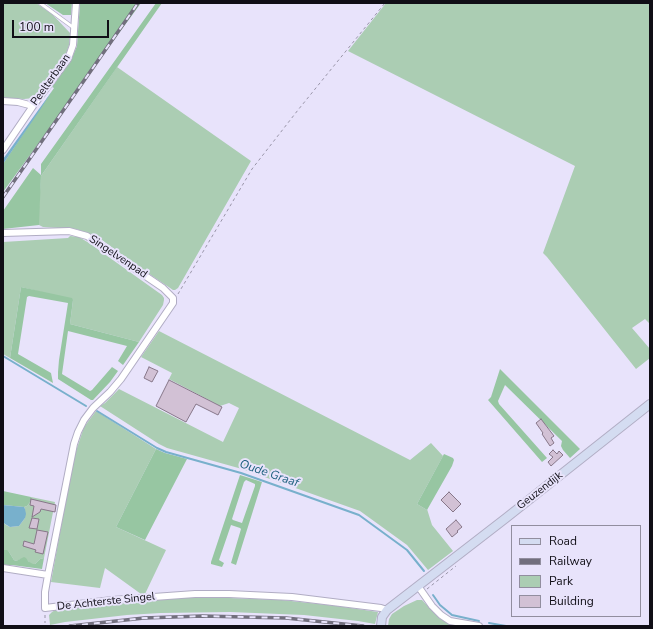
<!DOCTYPE html>
<style>
body{margin:0}
#map{position:relative;width:653px;height:629px;overflow:hidden;background:#e8e3fb;font-family:"Nunito Sans",sans-serif}
canvas{display:block}
.frame{position:absolute;inset:0;border:4px solid #100e16;pointer-events:none}
.legend{position:absolute;left:511px;top:525px;width:130px;height:92px;box-sizing:border-box;background:#e8e3fb;border:1px solid #928e9f;margin:0;padding:5px 7px;list-style:none;font-size:12px;color:#100e16}
.legend li{display:flex;align-items:center;gap:8px;height:20px}
.legend b{width:20px;border:1px solid #928e9f}
.scale{position:absolute;left:12px;top:20px;width:97px;height:18px;box-sizing:border-box;border:2px solid #100e16;border-top:0;padding-left:5px;font-size:12px;line-height:14px;white-space:nowrap;color:#100e16;-webkit-text-stroke:3px #e8e3fb;paint-order:stroke}
</style>
<div id="map">
<canvas width="653" height="629"></canvas>
<div class="frame"></div>
<ul class="legend">
<li><b style="height:5px;background:#d4dcf1"></b>Road</li>
<li><b style="height:5px;background:#726f7e"></b>Railway</li>
<li><b style="height:11px;background:#abcdb3"></b>Park</li>
<li><b style="height:11px;background:#d2c1d5"></b>Building</li>
</ul>
<div class="scale">100 m</div>
</div>
<script>
const context = document.querySelector('canvas').getContext('2d');
context.lineJoin = 'round';
function paint(path, color) {
  context.fillStyle = color;
  context.fill(path, 'evenodd');
}
function shape(rows) {
  const path = new Path2D();
  for (const r of rows) {
    path.moveTo(r[0], r[1]);
    for (let i = 2; i < r.length; i += 2) path.lineTo(r[i], r[i + 1]);
  }
  return path;
}
function trace(path, color, width, dash) {
  context.strokeStyle = color;
  context.lineWidth = width;
  context.lineCap = dash ? 'butt' : 'round';
  context.setLineDash(dash || []);
  context.stroke(path);
}
function label(font, color, halo, rows, align = 'center') {
  context.font = font + ' "Nunito Sans",sans-serif';
  context.lineWidth = 4;
  context.setLineDash([]);
  context.textBaseline = 'middle';
  context.strokeStyle = halo;
  context.fillStyle = color;
  for (const [text, x, y, turn = 0] of rows) {
    context.save();
    context.translate(x, y);
    context.rotate((+turn || 0) * Math.PI / 180);
    context.textAlign = isNaN(turn) ? turn : align;
    if (halo) context.strokeText(text, 0, 0);
    context.fillText(text, 0, 0);
    context.restore();
  }
}
const green = shape([
 [3,3,36,3,52,14,70,33,69,45,65,57,50,79,38,94,34,98,24,99,3,98],
 [386,3,650,3,650,324,645,319,632,328,650,349,650,358,636,369,547,257,543,253,575,166,348,51],
 [117,67,251,161,178,288,175,290,173,290,142,269,102,240,93,235,76,229,43,227,39,225,38,223,41,176],
 [70,236,79,237,89,243,162,295,164,298,164,300,163,305,139,342,70,324,73,300,21,287,10,358,3,354,3,242,68,238],
 [159,331,410,460,431,443,443,456,417,504,427,510,427,509,432,525,453,551,428,570,407,545,360,511,242,469,167,448,159,444,100,406,105,403,119,389,223,442,239,408,229,403,220,406,169,379,172,373,141,357],
 [96,411,156,449,116,527,166,550,145,594,141,594,105,568,100,588,51,582,73,460,84,427],
 [31,497,55,502,44,558,40,559,35,564,33,565,28,561,21,559,16,561,14,560,9,552,4,550,3,551,3,522,6,525,10,527,19,526,25,518,25,509,24,507,27,506,31,501],
 [178,598,229,598,282,600,337,606,378,612,375,624,358,621,304,615,230,612,161,613,127,615,65,622,50,625,49,615,52,612,57,609,132,600],
 [417,600,422,600,423,601,439,618,448,623,465,626,388,626,389,619,392,614,404,606]
]);
const forest = shape([
 [45,3,72,3,71,15,63,15],
 [80,3,141,3,3,192,3,164,54,88,52,87,71,60,77,46],
 [156,3,162,3,41,176,39,225,3,229,3,211,33,168,41,175,41,164],
 [21,287,72,298,73,300,70,324,139,342,123,365,118,361,127,346,68,331,62,374,90,391,92,390,112,367,118,371,110,382,93,400,91,400,58,379,58,372,59,360,68,303,29,296,27,297,18,354,51,373,53,383,10,358],
 [500,369,580,449,570,458,563,450,561,446,562,441,505,385,498,401,499,404,547,458,542,462,488,400,491,397],
 [156,449,165,453,187,459,145,540,116,527],
 [444,454,453,458,454,460,452,466,427,510,417,504],
 [240,475,262,482,236,565,231,563,241,529,240,528,231,525,219,560,224,563,222,567,211,564,211,562],
 [246,480,255,484,255,486,242,523,233,520,232,519,244,482],
 [3,491,31,497,31,501,27,506,24,507,3,505],
 [4,550,7,550,9,552,14,560,16,561,24,557,26,558,28,561,33,564,35,564,40,559,44,558,42,569,12,565,3,565]
]);
const water = shape([
 [52,91,40,110,3,164,3,159,39,109],
 [3,505,24,507,25,509,26,514,25,518,19,526,10,527,5,524,3,522]
]);
const stream = shape([
 [3,356,86,406],
 [97,411,157,448,166,452,241,473,359,515,407,550,424,571],
 [433,595,440,605,452,615,479,621],
 [489,623,506,626]
]);
const building = shape([
 [149,367,158,371,152,382,144,378,149,367],
 [169,380,222,407,218,415,196,404,186,422,156,406,169,380],
 [541,419,554,436,551,438,554,443,550,446,542,434,543,433,536,423,541,419],
 [553,450,557,454,559,451,563,455,551,466,548,462,553,457,549,454,553,450],
 [449,492,461,504,453,512,441,500,449,492],
 [31,499,56,505,55,512,41,509,40,512,32,517,34,506,30,505,31,499],
 [32,518,39,519,37,529,29,528,32,518],
 [456,520,462,527,457,531,458,532,452,537,446,529,456,520],
 [37,530,48,532,43,554,35,552,36,550,23,546,24,541,34,544,37,530]
]);
const path = shape([
 [178,294,252,169,298,110,385,3],
 [427,589,456,566],
 [45,615,45,623]
]);
const service = shape([
 [40,3,63,20,74,28]
]);
const minor = shape([
 [3,101,18,102,33,106],
 [3,150,33,106,68,59,73,45,76,3],
 [3,233,69,231,87,236,163,288,173,298,173,303,121,379,110,392,93,408,84,420,78,432,74,444,48,575,45,592,45,608,112,600,195,594,229,594,292,597,381,608,387,610],
 [3,568,48,575],
 [418,586,432,606,441,615,450,621,479,626]
]);
const secondary = shape([
 [381,626,382,617,387,610,506,518,650,404]
]);
const rail = shape([
 [3,197,138,3],
 [70,626,144,618,202,616,286,618,363,626]
]);
const streetNames = [
 ["Peelterbaan",51,80,-55],
 ["Singelvenpad",118,257,34],
 ["Geuzendijk",540,491,-38],
 ["De Achterste Singel",106,602,-6]
];
const waterNames = [
 ["Oude Graaf",269,474,19]
];
paint(green, '#abcdb3');
paint(forest, '#97c6a2');
paint(water, '#78b0cc');
trace(stream, '#78b0cc', 2);
paint(building, '#d2c1d5');
trace(building, '#877789', 1);
trace(service, '#b1adc4', 4.5);
trace(minor, '#b1adc4', 8);
trace(secondary, '#b1adc4', 10);
trace(path, '#9995a8', 1, [3, 3]);
trace(service, '#fff', 3);
trace(minor, '#fff', 6);
trace(secondary, '#d4dcf1', 8);
trace(rail, '#726f7e', 3.5);
trace(rail, '#e8e3fb', 2, [6]);
label('11px', '#100e16', '#e8e3fb', streetNames);
label('italic 12px', '#1a5e7c', '#e8e3fb', waterNames);
</script>
